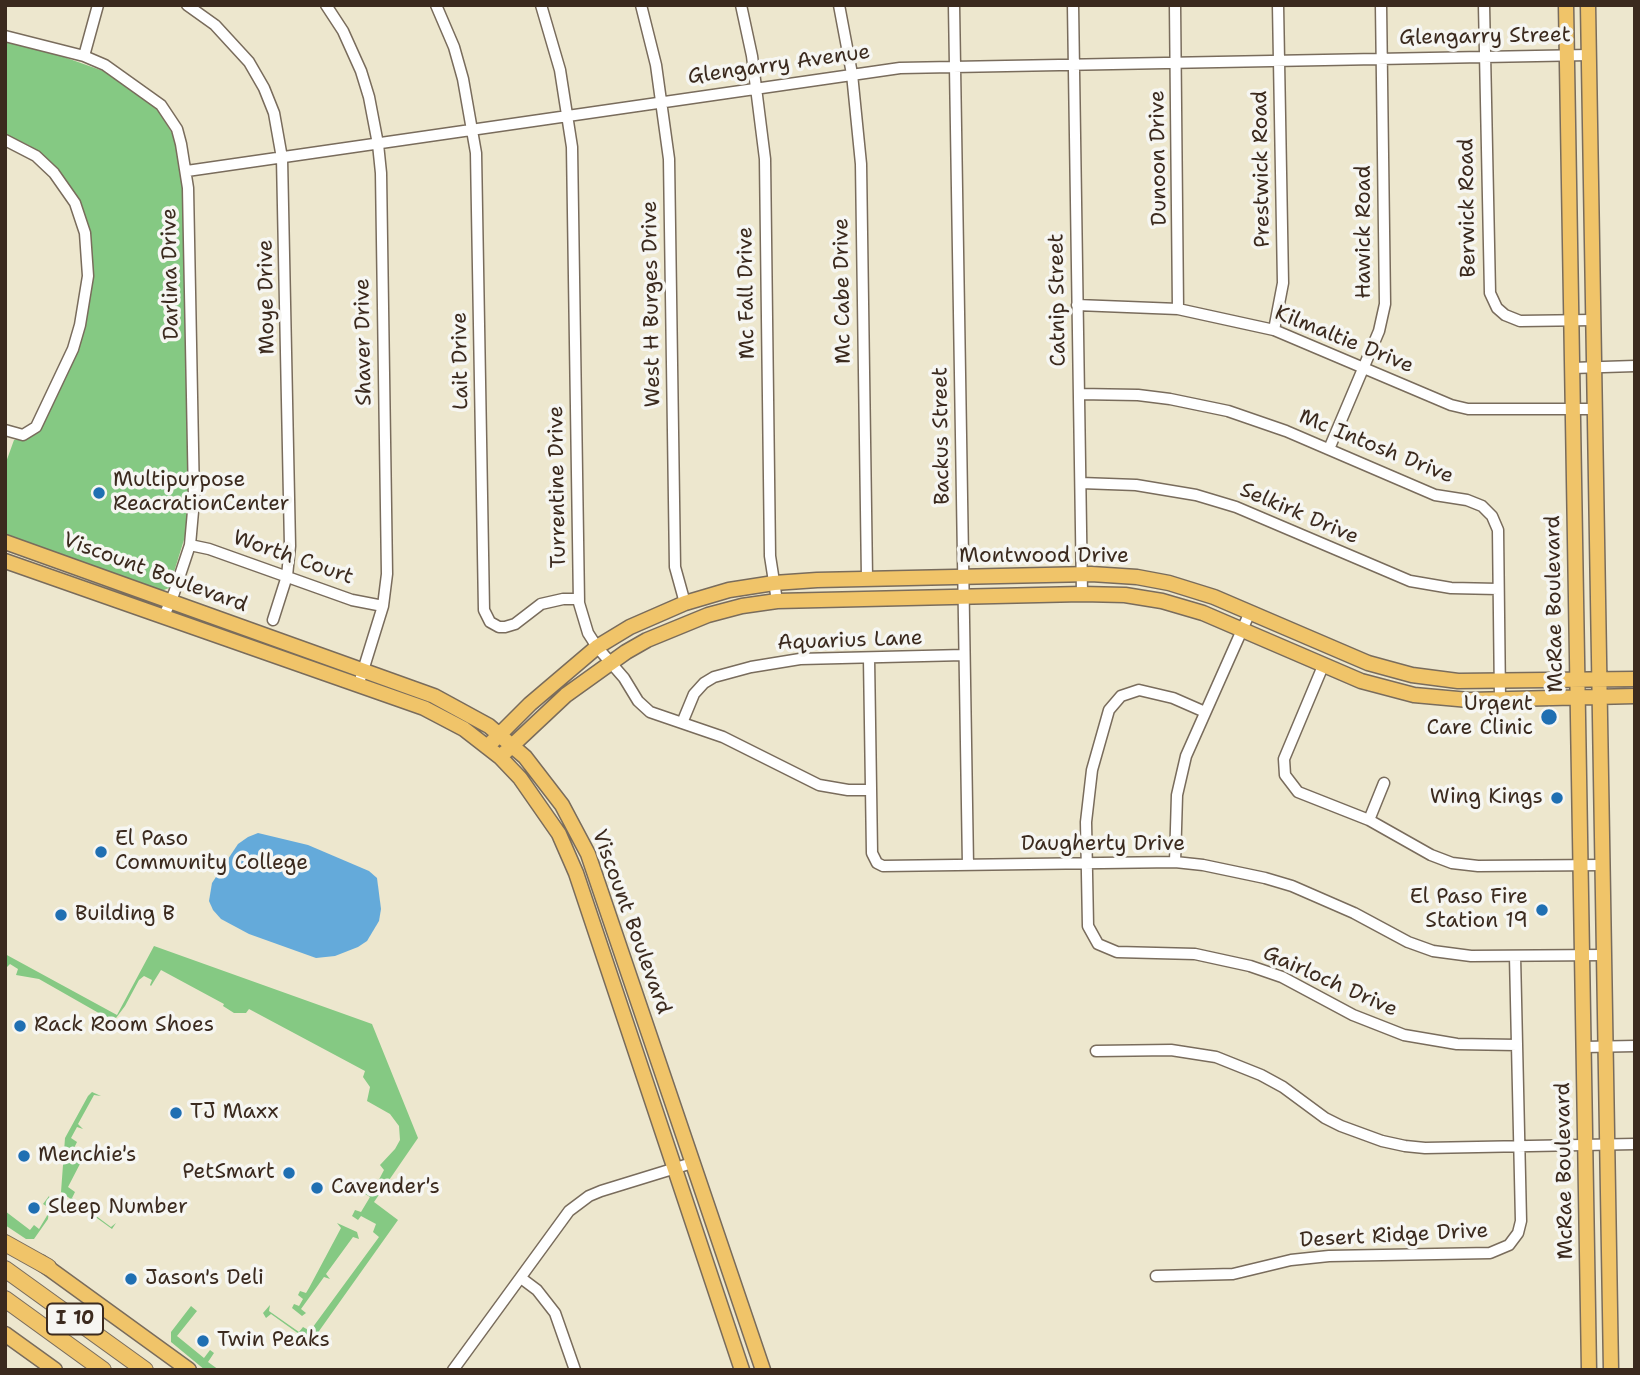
<!DOCTYPE html>
<style>
body{margin:0}
#map{position:relative;width:1640px;height:1375px;overflow:hidden;background:#ede7ce;font-family:"Shantell Sans",sans-serif}
canvas{display:block}
.frame{position:absolute;inset:0;border:7px solid #3b2a1e;pointer-events:none}
</style>
<div id="map">
<canvas width="1640" height="1375"></canvas>
<div class="frame"></div>
</div>
<script>
const context = document.querySelector('canvas').getContext('2d');
context.lineJoin = 'round';
function paint(path, color) {
  context.fillStyle = color;
  context.fill(path, 'evenodd');
}
function shape(rows) {
  const path = new Path2D();
  for (const r of rows) {
    path.moveTo(r[0], r[1]);
    for (let i = 2; i < r.length; i += 2) path.lineTo(r[i], r[i + 1]);
  }
  return path;
}
function trace(path, color, width, dash) {
  context.strokeStyle = color;
  context.lineWidth = width;
  context.lineCap = dash ? 'butt' : 'round';
  context.setLineDash(dash || []);
  context.stroke(path);
}
function label(font, color, halo, rows, align = 'center') {
  context.font = font + ' "Shantell Sans",sans-serif';
  context.lineWidth = 7;
  context.setLineDash([]);
  context.textBaseline = 'middle';
  context.strokeStyle = halo;
  context.fillStyle = color;
  for (const [text, x, y, turn = 0] of rows) {
    context.save();
    context.translate(x, y);
    context.rotate((+turn || 0) * Math.PI / 180);
    context.textAlign = isNaN(turn) ? turn : align;
    if (halo) context.strokeText(text, 0, 0);
    context.fillText(text, 0, 0);
    context.restore();
  }
}
const green = shape([
 [5,41,64,57,106,72,156,107,175,138,183,183,189,501,187,530,169,588,159,592,5,537,5,465,14,440,36,434,73,362,86,320,92,278,90,232,80,203,71,188,48,161,30,146,5,134],
 [154,946,372,1024,418,1138,374,1202,398,1220,307,1348,303,1345,306,1339,271,1314,266,1318,263,1313,270,1305,269,1311,299,1332,303,1327,310,1331,379,1237,373,1232,376,1224,361,1216,358,1220,352,1216,355,1210,361,1212,370,1197,365,1194,367,1189,373,1191,384,1170,380,1165,395,1149,400,1140,399,1126,390,1114,367,1101,370,1087,363,1077,365,1071,249,1009,246,1013,234,1013,223,1006,224,1004,161,970,151,986,150,985,152,980,144,976,139,980,125,1006,116,1018,111,1020,39,979,16,975,18,969,10,964,5,969,5,954,117,1015],
 [92,1092,101,1096,94,1095,78,1124,83,1129,77,1127,71,1138,77,1142,72,1152,85,1159,88,1154,91,1156,88,1162,82,1160,68,1187,75,1192,72,1198,111,1227,116,1223,112,1229,61,1192,65,1138,88,1096],
 [49,1196,50,1200,48,1219,34,1239,26,1239,5,1225,5,1211,30,1230,34,1225,39,1229,48,1214,48,1207,43,1204],
 [337,1223,357,1232,359,1239,353,1237,326,1274,330,1279,324,1277,301,1309,306,1313,302,1316,292,1308,294,1304,299,1306,303,1299,298,1295,300,1291,306,1293,309,1288,341,1228],
 [191,1306,197,1311,177,1336,204,1358,210,1350,214,1353,208,1362,219,1370,205,1370,171,1342,171,1332]
]);
const water = shape([
 [258,833,308,845,369,871,377,878,381,909,379,921,367,941,358,947,335,956,316,958,249,934,221,919,213,910,209,901,212,883,238,844,248,837]
]);
const minor = shape([
 [187,5,215,25,249,62,264,88,274,113,282,158,290,546,287,576,273,620],
 [326,5,343,31,361,71,369,97,378,144,381,173,387,574,383,606,361,677],
 [436,5,454,47,463,79,476,153,484,610,490,622,499,627,505,627,515,624,541,604,563,599,579,599],
 [541,5,560,70,572,147,579,603,588,633,597,647,624,678,638,701,650,712,723,737,819,785,848,790,870,790],
 [641,5,656,65,669,159,675,567,685,603],
 [741,5,752,56,765,159,770,556,777,601],
 [839,5,852,74,861,164,867,578],
 [954,5,968,865],
 [1073,5,1082,594],
 [1175,5,1178,309],
 [1484,5,1490,293,1497,308,1505,315,1520,321,1593,320],
 [5,36,84,56,105,65,161,105,177,129,181,144,188,188,194,500,190,545,174,593,164,616],
 [84,56,98,5],
 [5,140,36,156,54,173,75,203,85,233,88,276,80,325,73,349,36,427,23,435,5,430],
 [187,171,900,68,1589,55],
 [1077,305,1178,309,1274,330,1451,405,1468,409,1595,409],
 [1274,330,1283,283,1278,5],
 [1572,368,1635,366],
 [1079,394,1138,395,1170,399,1228,411,1286,431,1435,495,1467,500,1482,506,1492,516,1498,530,1500,699],
 [1329,449,1379,331,1385,304,1381,5],
 [1081,483,1136,485,1196,495,1236,507,1410,581,1451,588,1498,589],
 [190,545,209,549,352,600,383,606],
 [869,658,872,853,877,863,883,866,1175,862,1203,865,1265,878,1292,886,1354,913,1408,942,1433,951,1471,956,1604,955],
 [1323,666,1284,759,1285,775,1298,792,1369,820,1431,855,1452,863,1478,866,1601,865],
 [1205,712,1173,698,1139,690,1121,696,1109,710,1092,770,1086,822,1088,926,1098,944,1117,952,1195,954,1250,966,1282,977,1353,1015,1404,1035,1457,1044,1517,1045],
 [682,723,694,694,704,683,714,677,751,667,800,659,964,655],
 [1369,820,1384,783],
 [1175,862,1177,795,1186,756,1250,612],
 [1584,1047,1635,1046],
 [1096,1051,1171,1050,1216,1057,1261,1075,1283,1087,1325,1118,1341,1126,1382,1141,1405,1146,1425,1148,1635,1144],
 [1156,1276,1233,1274,1291,1260,1329,1256,1490,1253,1509,1245,1518,1233,1521,1221,1515,956],
 [521,1278,537,1290,555,1313,575,1370],
 [453,1370,569,1211,589,1196,601,1191,692,1163]
]);
const major = shape([
 [1566,5,1589,1370],
 [1588,5,1611,1370],
 [5,542,434,696,489,726,525,757,562,805,588,854,763,1370],
 [5,561,424,708,464,729,500,757,520,778,559,834,576,873,742,1370],
 [487,747,530,704,597,647,630,627,685,603,729,590,774,583,817,580,1091,574,1137,577,1169,583,1214,597,1368,663,1412,675,1458,681,1635,679],
 [500,757,566,695,626,652,647,640,708,615,742,606,777,601,1082,594,1125,595,1162,601,1203,613,1361,681,1414,695,1469,700,1635,696],
 [40,1262,189,1370],
 [5,1334,55,1370]
]);
const highway = shape([
 [5,1243,48,1267],
 [5,1269,145,1370],
 [5,1299,103,1370]
]);
const markers = [
 [99,493,7,"#1f6fb2"],
 [1549,717,9,"#1f6fb2"],
 [1557,798,7,"#1f6fb2"],
 [101,852,7,"#1f6fb2"],
 [1542,910,7,"#1f6fb2"],
 [61,915,7,"#1f6fb2"],
 [20,1026,7,"#1f6fb2"],
 [176,1113,7,"#1f6fb2"],
 [24,1156,7,"#1f6fb2"],
 [289,1173,7,"#1f6fb2"],
 [317,1188,7,"#1f6fb2"],
 [34,1208,7,"#1f6fb2"],
 [131,1279,7,"#1f6fb2"],
 [203,1341,7,"#1f6fb2"]
];
const shields = [
 [75,1319,56]
];
const shieldNames = [
 ["I 10",75,1319]
];
const streetNames = [
 ["Glengarry Street",1485,37,-1],
 ["Glengarry Avenue",779,65,-8],
 ["Dunoon Drive",1159,158,-91],
 ["Prestwick Road",1262,169,-91],
 ["Berwick Road",1468,208,-91],
 ["Hawick Road",1365,232,-90],
 ["Darlina Drive",171,274,-91],
 ["Mc Cabe Drive",843,291,-91],
 ["Mc Fall Drive",747,293,-91],
 ["Moye Drive",267,297,-91],
 ["Catnip Street",1058,300,-91],
 ["West H Burges Drive",652,304,-91],
 ["Kilmaltie Drive",1344,340,22],
 ["Shaver Drive",364,342,-91],
 ["Lait Drive",461,361,-91],
 ["Backus Street",942,436,-91],
 ["Mc Intosh Drive",1376,447,22],
 ["Turrentine Drive",558,487,-91],
 ["Selkirk Drive",1299,514,23],
 ["Montwood Drive",1044,557],
 ["Worth Court",293,558,19],
 ["Viscount Boulevard",155,573,20],
 ["McRae Boulevard",1555,604,-91],
 ["Aquarius Lane",850,641,-2],
 ["Daugherty Drive",1103,845],
 ["Viscount Boulevard",631,922,70],
 ["Gairloch Drive",1330,982,24],
 ["McRae Boulevard",1565,1171,-91],
 ["Desert Ridge Drive",1394,1236,-3]
];
const poiNames = [
 ["Multipurpose",113,481],
 ["ReacrationCenter",113,505],
 ["Urgent",1533,705,"right"],
 ["Care Clinic",1533,729,"right"],
 ["Wing Kings",1543,798,"right"],
 ["El Paso",115,840],
 ["Community College",115,864],
 ["El Paso Fire",1528,898,"right"],
 ["Station 19",1528,922,"right"],
 ["Building B",75,915],
 ["Rack Room Shoes",34,1026],
 ["TJ Maxx",190,1113],
 ["Menchie's",38,1156],
 ["PetSmart",275,1173,"right"],
 ["Cavender's",331,1188],
 ["Sleep Number",48,1208],
 ["Jason's Deli",145,1279],
 ["Twin Peaks",217,1341]
];
paint(green, '#85c983');
paint(water, '#64aada');
trace(minor, '#796c5c', 13);
trace(major, '#796c5c', 17);
trace(highway, '#796c5c', 18);
trace(minor, '#fff', 10);
trace(major, '#f0c469', 14);
trace(highway, '#f0c469', 16);
for (const [x, y, r, color] of markers) {
  const dot = new Path2D();
  dot.arc(x, y, r, 0, 2 * Math.PI);
  context.fillStyle = color;
  context.fill(dot);
  trace(dot, '#f6f6f2', 2.5);
}
for (const [x, y, w] of shields) {
  const box = new Path2D();
  box.roundRect(x - w / 2, y - 15.5, w, 31, 5);
  context.fillStyle = '#f6f6f2';
  context.fill(box);
  trace(box, '#3b2a1e', 2);
}
label('bold 19px', '#3b2a1e', null, shieldNames);
label('21px', '#3b2a1e', '#f6f6f2', streetNames);
label('21px', '#3b2a1e', '#f6f6f2', poiNames, 'left');
</script>
